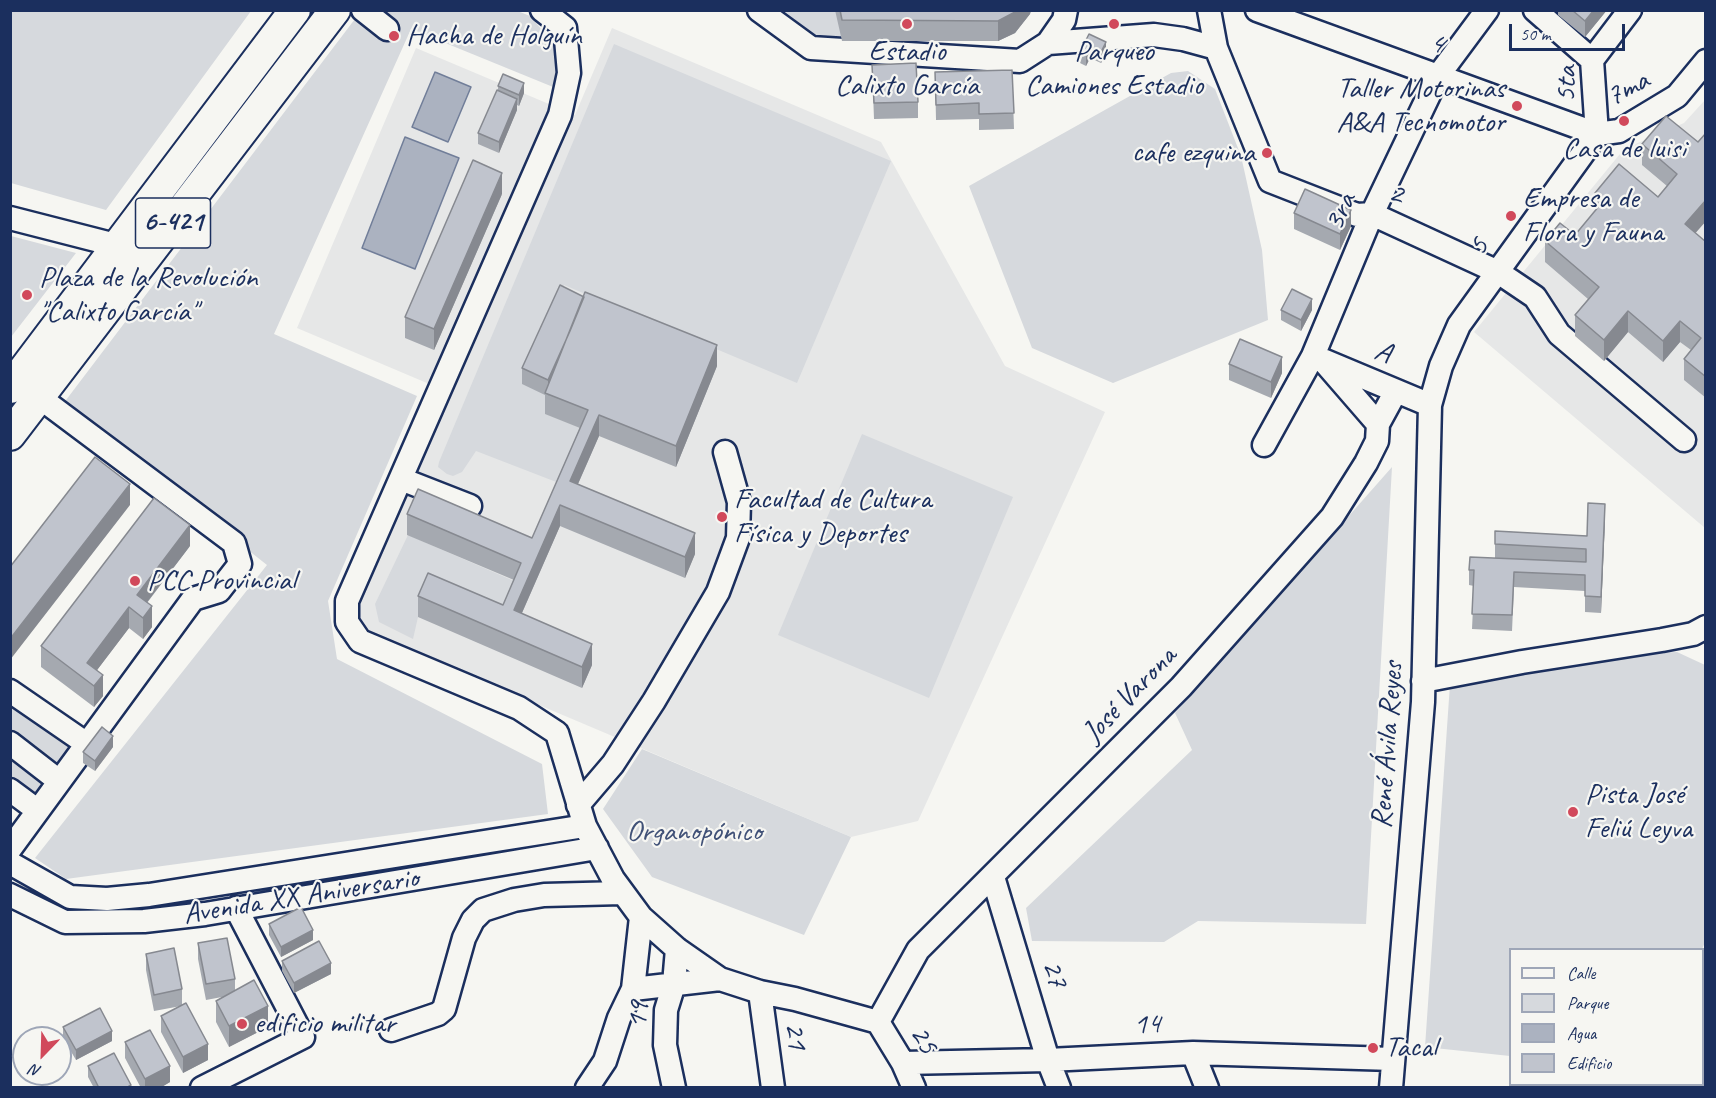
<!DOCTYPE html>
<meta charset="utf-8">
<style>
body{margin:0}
#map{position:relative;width:1716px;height:1098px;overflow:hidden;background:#f6f6f2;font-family:Caveat,sans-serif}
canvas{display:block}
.frame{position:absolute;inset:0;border:12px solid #1b2f5e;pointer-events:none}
.legend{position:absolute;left:1509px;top:948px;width:195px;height:138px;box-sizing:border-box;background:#f6f6f2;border:2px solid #9ea6b7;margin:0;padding:8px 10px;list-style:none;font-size:18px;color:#1b2f5e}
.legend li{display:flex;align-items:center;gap:12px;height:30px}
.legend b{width:30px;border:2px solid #9ea6b7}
.north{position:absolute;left:12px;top:1026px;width:60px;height:60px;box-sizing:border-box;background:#f6f6f2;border:2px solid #9ea6b7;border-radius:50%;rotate:203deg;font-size:16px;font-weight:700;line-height:24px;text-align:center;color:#1b2f5e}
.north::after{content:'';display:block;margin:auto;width:21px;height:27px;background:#d1495b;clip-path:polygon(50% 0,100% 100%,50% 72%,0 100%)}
.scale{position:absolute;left:1509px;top:24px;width:116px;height:27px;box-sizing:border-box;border:3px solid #1b2f5e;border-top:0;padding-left:8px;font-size:18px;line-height:21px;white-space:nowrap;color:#1b2f5e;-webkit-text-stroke:4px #f6f6f2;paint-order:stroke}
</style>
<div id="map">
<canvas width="1716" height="1098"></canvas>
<div class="frame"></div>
<ul class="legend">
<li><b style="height:8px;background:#f6f6f2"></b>Calle</li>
<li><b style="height:16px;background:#d6d9dd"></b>Parque</li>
<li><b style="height:16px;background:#abb2c0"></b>Agua</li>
<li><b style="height:16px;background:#c0c4cd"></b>Edificio</li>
</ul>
<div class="north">N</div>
<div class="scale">50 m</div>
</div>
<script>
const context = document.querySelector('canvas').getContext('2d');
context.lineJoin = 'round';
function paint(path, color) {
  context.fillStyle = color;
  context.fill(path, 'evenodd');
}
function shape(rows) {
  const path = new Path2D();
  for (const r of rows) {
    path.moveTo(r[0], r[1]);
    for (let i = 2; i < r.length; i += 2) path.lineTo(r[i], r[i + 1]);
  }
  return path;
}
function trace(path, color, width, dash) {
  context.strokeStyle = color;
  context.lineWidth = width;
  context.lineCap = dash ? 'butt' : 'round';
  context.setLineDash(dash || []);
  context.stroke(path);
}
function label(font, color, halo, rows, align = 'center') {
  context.font = font + ' Caveat,sans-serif';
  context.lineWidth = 4.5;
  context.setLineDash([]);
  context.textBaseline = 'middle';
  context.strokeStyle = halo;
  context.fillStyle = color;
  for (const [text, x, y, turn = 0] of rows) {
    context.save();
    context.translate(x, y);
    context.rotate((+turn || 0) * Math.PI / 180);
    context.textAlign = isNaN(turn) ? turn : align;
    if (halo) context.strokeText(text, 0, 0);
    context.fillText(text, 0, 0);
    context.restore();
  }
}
const built = shape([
 [612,28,881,142,1005,366,1105,412,918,821,851,837,343,622,441,389,297,328,416,48,575,115],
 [1705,100,1705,528,1474,332,1624,149,1684,123]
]);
const green = shape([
 [515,10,530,16,556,46,558,89,411,29,274,334,417,396,328,601,337,659,542,764,548,814,66,879,35,858,267,565,63,404,361,11],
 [10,11,11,10,251,11,106,210,11,183],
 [778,11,1031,11,1015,33,998,41,809,40],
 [614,44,891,161,797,383,564,285,548,396,588,431,564,485,476,451,462,472,453,476,447,474,438,467,439,462],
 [1188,71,1215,89,1241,156,1262,250,1268,320,1113,383,1032,348,969,186,1171,73],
 [11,236,76,253,11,337,10,236],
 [862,434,1013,497,929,698,778,635],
 [1392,467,1366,924,1198,921,1164,942,1032,941,1026,908,1192,750,1175,713],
 [408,535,521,584,503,626,418,617,413,639,379,622,375,604],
 [1677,652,1705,665,1706,940,1702,949,1510,950,1510,1056,1425,1047,1450,684,1648,653],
 [11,696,74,741,58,765,11,729],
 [642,749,851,837,804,935,652,877,603,809],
 [10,752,46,779,35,798,11,779]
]);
const water = shape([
 [435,72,471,87,448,142,412,127,435,72],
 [405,137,459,158,415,269,362,248,405,137]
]);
const minor = shape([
 [363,10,387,29],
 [542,10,565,28,569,73,560,115,347,601,347,622,360,641,519,708,557,733,585,826,613,879,641,917,677,949,720,979,760,992,795,999,878,1022],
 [759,10,811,48,1020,61,1048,43,1064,20,1066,10],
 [1209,10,1216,48,1270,181,1357,215,1372,214,1498,272,1535,297,1559,334,1684,440],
 [1257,10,1597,134,1619,131,1677,96,1706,61],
 [1535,10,1592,60],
 [1048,43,1154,35,1183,39,1216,48],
 [1597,134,1592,60,1630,10],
 [10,218,131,249],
 [1313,356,1430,405],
 [1326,364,1378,424],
 [1264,445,1313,356,1372,214,1438,76,1487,10],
 [401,479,470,506],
 [1423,681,1522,662,1662,640,1693,634,1706,627],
 [10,691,87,744],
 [10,743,59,781],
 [10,790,37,810],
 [578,805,613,764,654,701,718,592,738,538,739,502,725,452],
 [10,849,193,599,219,591,240,564,234,543,39,397],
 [10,863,70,897,107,899,149,895,585,826],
 [993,877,1048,1060,1059,1088],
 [10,895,65,922,144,921,205,914,597,848],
 [633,989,720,979],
 [760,992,773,1088],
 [878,1022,918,950,1181,687,1332,517,1366,463,1377,441,1378,424,1396,391],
 [878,1022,903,1063,914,1088],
 [391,1030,438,1014,444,1009,464,938,473,920,483,910,514,900,544,895,622,893],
 [1193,1053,1207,1088],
 [903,1063,1048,1060,1193,1053,1393,1059],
 [202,1088,303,1037,236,908],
 [587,1088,605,1061,619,1018,633,989,641,917],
 [674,1088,665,1045,666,1010,674,984,677,949],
 [1391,1088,1423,702,1430,405,1441,366,1459,325,1597,134]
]);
const major = shape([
 [10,388,295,10],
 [10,435,335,10]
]);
const wall = shape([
 [835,10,1031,10,1030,14,1015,33,998,41,842,41],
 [1558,10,1607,10,1585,37,1558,15],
 [1089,34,1106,53,1101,63,1090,58,1086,66,1080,63,1080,52],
 [872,65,918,102,918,118,874,119],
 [1012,70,1014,129,979,130,979,119,936,120,935,72],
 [498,86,524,93,519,106,517,105,517,110,499,153,478,144,478,133,498,91],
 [1706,118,1706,221,1695,233,1706,242,1706,398,1684,380,1684,359,1691,350,1680,342,1663,362,1628,332,1604,361,1575,336,1575,315,1588,299,1545,262,1545,241,1575,235,1595,211,1595,193,1658,197,1667,186,1642,165,1642,144,1698,142,1705,134],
 [502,194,434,350,405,338,405,317],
 [1294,213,1351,226,1340,250,1294,229],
 [1281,310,1312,310,1301,331,1281,320],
 [1229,364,1282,373,1271,398,1229,380],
 [717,366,676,467,599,436,578,484,695,554,685,578,560,526,522,613,592,665,582,688,418,617,418,596,503,605,514,580,407,535,407,514,532,538,580,428,545,414,545,395,522,384,522,368],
 [1605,519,1601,613,1585,612,1585,591,1514,587,1512,631,1472,629,1474,586,1469,585,1469,570,1495,558,1495,531,1587,536],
 [190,546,147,603,152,627,143,639,129,628,97,670,103,696,94,707,41,667,41,646],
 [113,747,95,771,83,763,83,752],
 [269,924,313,940,281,957,269,935],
 [198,943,235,979,235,990,268,1027,229,1047,216,1022,216,1001,222,997,206,1000,198,959],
 [146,954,182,989,182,1005,208,1060,183,1073,161,1032,161,1016,181,1006,154,1011,146,970],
 [282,961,331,974,294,993,282,971],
 [63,1027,112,1041,76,1060,63,1038],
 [125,1042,170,1082,160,1088,141,1088,125,1058],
 [88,1066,131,1088,94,1088,88,1077]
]);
const shadedWall = shape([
 [1016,10,1031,10,1030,14,1015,33,998,41,998,21],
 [1594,10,1607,10,1585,37,1585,21],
 [1106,42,1106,53,1101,63,1101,52],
 [1090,47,1090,58,1086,66,1086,55],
 [524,83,524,93,519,106,519,95],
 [517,99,517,110,499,153,499,142],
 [502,173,502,194,434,350,434,329],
 [1706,200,1706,221,1685,245,1685,224],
 [1351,210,1351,226,1340,250,1340,234],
 [585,297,585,313,548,396,548,380],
 [1312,299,1312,310,1301,331,1301,320],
 [1628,311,1628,332,1604,361,1604,340],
 [1680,321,1680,342,1663,362,1663,341],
 [717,345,717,366,676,467,676,446],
 [1282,357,1282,373,1271,398,1271,382],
 [599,415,599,436,570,502,570,481],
 [130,484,130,505,10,660,10,639],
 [1605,504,1605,519,1601,613,1601,597],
 [560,505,560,526,514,631,514,610],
 [190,525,190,546,138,614,137,595],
 [695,533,695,554,685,578,685,557],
 [152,606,152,627,143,639,143,618],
 [129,607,129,628,88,682,87,663],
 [592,644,592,665,582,688,582,667],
 [103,675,103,696,94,707,94,686],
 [113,736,113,747,95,771,95,761],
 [313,930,313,940,281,957,281,947],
 [331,963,331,974,294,993,294,983],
 [268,1006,268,1027,229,1047,229,1026],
 [112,1031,112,1041,76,1060,76,1050],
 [208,1044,208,1060,183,1073,183,1057],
 [170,1066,170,1082,160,1088,145,1088,145,1079]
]);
const building = shape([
 [840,10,1016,10,1015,12,998,21,842,20,840,10],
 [1572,10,1594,10,1585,21,1572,10],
 [1089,34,1106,42,1101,52,1090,47,1086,55,1080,52,1089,34],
 [916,63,918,102,874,103,872,65,916,63],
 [1012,70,1014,113,979,114,979,103,936,105,935,72,1012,70],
 [503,74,524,83,519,95,498,86,503,74],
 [497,90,517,99,499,142,478,133,497,90],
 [1666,116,1698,142,1706,133,1706,200,1685,224,1706,242,1706,377,1684,359,1701,338,1680,321,1663,341,1628,311,1604,340,1575,315,1599,287,1545,241,1560,223,1575,235,1604,200,1595,193,1619,164,1658,197,1677,174,1642,144,1666,116],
 [473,160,502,173,434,329,405,317,473,160],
 [1305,189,1351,210,1340,234,1294,213,1305,189],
 [560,285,584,297,570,331,548,380,522,368,560,285],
 [1292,289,1312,299,1301,320,1281,310,1292,289],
 [585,292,717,345,676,446,599,415,570,481,695,533,685,557,560,505,514,610,592,644,582,667,418,596,428,573,503,605,521,563,407,514,418,489,532,538,588,410,545,393,585,292],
 [1240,339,1282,357,1271,382,1229,364,1240,339],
 [95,457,130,484,10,639,10,567,95,457],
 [154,498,190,525,137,595,152,606,143,618,129,607,87,663,103,675,94,686,41,646,154,498],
 [1588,503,1605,504,1601,597,1585,596,1585,575,1514,572,1512,615,1472,614,1474,570,1469,570,1470,557,1586,562,1586,549,1495,544,1495,531,1587,536,1588,503],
 [102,727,113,736,95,761,83,752,102,727],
 [301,907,313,930,281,947,269,924,301,907],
 [227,938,235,979,206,984,198,943,227,938],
 [319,941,331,963,294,983,282,961,319,941],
 [174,948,182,989,154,995,146,954,174,948],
 [254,980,268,1006,229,1026,216,1001,254,980],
 [186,1003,208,1044,183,1057,161,1016,186,1003],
 [100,1008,112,1031,76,1050,63,1027,100,1008],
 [150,1030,170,1066,145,1079,125,1042,150,1030],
 [114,1053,131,1085,126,1088,99,1088,88,1066,114,1053]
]);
const markers = [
 [907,24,6,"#d1495b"],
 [1114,24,6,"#d1495b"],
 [394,36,6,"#d1495b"],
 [1517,106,6,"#d1495b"],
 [1624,121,6,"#d1495b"],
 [1267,153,6,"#d1495b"],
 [1511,216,6,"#d1495b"],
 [27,295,6,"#d1495b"],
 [722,517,6,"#d1495b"],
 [135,581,6,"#d1495b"],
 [1573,812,6,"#d1495b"],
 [242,1024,6,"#d1495b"],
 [1373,1048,6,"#d1495b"]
];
const shields = [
 [173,223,75]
];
const shieldNames = [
 ["6-421",173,223]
];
const poiNames = [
 ["Hacha de Holguín",406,36],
 ["Estadio",907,52,"center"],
 ["Calixto García",907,86,"center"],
 ["Parqueo",1114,52,"center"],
 ["Camiones Estadio",1114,86,"center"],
 ["Taller Motorinas",1505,89,"right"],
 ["A&A Tecnomotor",1505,123,"right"],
 ["Casa de luisi",1624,149,"center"],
 ["cafe ezquina",1255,153,"right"],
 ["Empresa de",1523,199],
 ["Flora y Fauna",1523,233],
 ["Plaza de la Revolución",39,278],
 ["\"Calixto García\"",39,312],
 ["Facultad de Cultura",734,500],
 ["Física y Deportes",734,534],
 ["PCC Provincial",147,581],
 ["Pista José",1585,795],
 ["Feliú Leyva",1585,829],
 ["edificio militar",254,1024],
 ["Tacal",1385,1048]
];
const streetNames = [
 ["4",1437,44,20],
 ["5ta",1567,84,-88],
 ["7ma",1628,89,-28],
 ["2",1396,194,21],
 ["3ra",1341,212,-66],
 ["5",1479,247,-54],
 ["A",1383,353,23],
 ["José Varona",1130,695,-46],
 ["René Ávila Reyes",1388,745,-86],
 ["Avenida XX Aniversario",301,897,-9],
 ["27",1054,974,73],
 ["19",639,1015,-84],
 ["14",1147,1025,-3],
 ["21",795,1036,83],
 ["25",923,1040,61]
];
const parkNames = [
 ["Organopónico",694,832]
];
paint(built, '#e6e7e7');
paint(green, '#d6d9dd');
paint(water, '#abb2c0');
trace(water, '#717e99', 1.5);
trace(minor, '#1b2f5e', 27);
trace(major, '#1b2f5e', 34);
trace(minor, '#f6f6f2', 22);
trace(major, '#f6f6f2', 30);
paint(wall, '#a5a9b0');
paint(shadedWall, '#868990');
paint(building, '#c0c4cd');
trace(building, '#868990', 1.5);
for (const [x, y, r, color] of markers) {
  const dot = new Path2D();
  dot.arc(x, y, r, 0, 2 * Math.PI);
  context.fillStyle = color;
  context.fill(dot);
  trace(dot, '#f6f6f2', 2);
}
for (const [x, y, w] of shields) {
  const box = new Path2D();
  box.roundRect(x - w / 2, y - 25, w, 50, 4.5);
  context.fillStyle = '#f6f6f2';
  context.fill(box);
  trace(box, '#1b2f5e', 1.5);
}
label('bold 28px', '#1b2f5e', null, shieldNames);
label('30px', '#1b2f5e', '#f6f6f2', poiNames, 'left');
label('30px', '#1b2f5e', '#f6f6f2', streetNames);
label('30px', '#405177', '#f6f6f2', parkNames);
</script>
